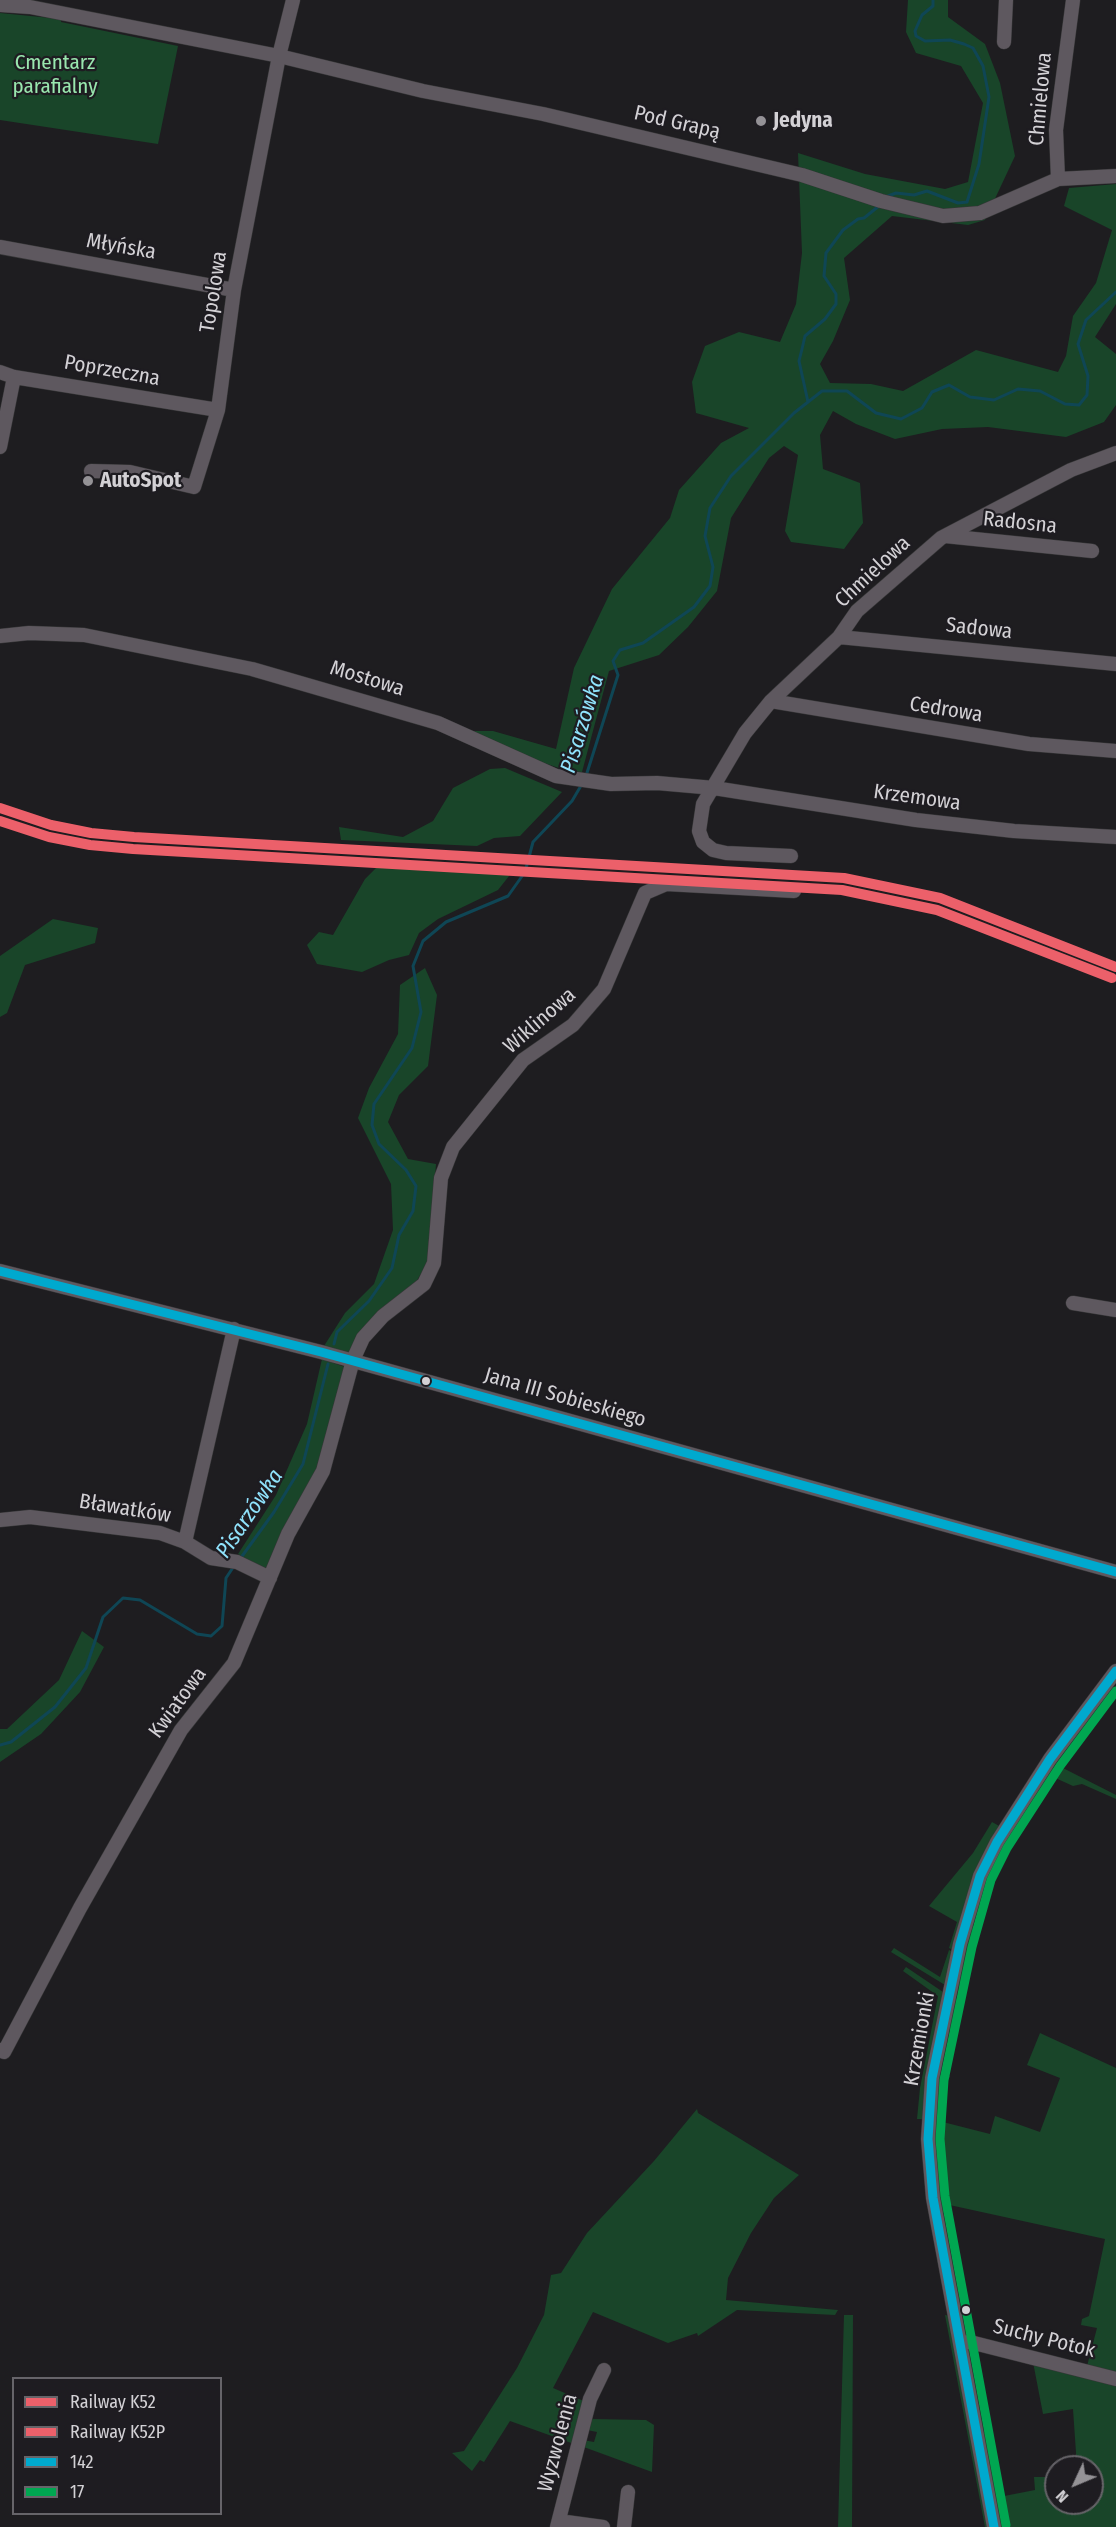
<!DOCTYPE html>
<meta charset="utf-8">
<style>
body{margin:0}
#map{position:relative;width:1116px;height:2527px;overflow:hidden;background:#1e1d20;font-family:"Fira Sans Condensed",sans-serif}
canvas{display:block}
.legend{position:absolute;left:12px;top:2377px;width:210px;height:138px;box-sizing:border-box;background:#1e1c21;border:2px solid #666469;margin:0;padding:8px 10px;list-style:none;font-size:18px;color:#d3d1d5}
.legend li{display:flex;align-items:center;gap:12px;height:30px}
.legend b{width:30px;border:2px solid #666469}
.north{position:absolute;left:1044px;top:2455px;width:60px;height:60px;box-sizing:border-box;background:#1e1c21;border:2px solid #666469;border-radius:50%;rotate:226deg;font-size:16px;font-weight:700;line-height:24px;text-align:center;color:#d3d1d5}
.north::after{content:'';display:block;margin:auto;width:21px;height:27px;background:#949296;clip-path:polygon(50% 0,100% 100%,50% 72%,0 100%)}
</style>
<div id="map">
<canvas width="1116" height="2527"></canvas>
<ul class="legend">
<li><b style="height:8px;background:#ec606a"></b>Railway K52</li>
<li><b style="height:8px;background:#ec606a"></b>Railway K52P</li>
<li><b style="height:8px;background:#00a9ce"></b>142</li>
<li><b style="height:8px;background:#00a651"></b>17</li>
</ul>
<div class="north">N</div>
</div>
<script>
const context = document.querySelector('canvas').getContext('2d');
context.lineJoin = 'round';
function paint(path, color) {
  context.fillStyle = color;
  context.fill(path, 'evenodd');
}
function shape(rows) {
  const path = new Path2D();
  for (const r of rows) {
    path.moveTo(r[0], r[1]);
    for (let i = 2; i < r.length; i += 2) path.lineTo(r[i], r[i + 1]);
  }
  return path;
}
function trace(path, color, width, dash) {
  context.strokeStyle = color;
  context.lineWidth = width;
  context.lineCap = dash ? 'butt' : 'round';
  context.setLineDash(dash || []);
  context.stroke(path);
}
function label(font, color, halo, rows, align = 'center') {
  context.font = font + ' "Fira Sans Condensed",sans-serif';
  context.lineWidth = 4.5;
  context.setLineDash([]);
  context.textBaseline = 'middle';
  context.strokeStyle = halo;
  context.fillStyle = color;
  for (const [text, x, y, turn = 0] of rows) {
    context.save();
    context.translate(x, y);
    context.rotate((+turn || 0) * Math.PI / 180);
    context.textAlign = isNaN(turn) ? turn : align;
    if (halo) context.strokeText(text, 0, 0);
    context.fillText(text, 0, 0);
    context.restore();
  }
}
const green = shape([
 [908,0,948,0,948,17,985,44,1000,83,1015,156,985,220,968,225,892,216,844,258,850,300,833,341,820,364,830,383,871,384,903,391,976,350,1058,372,1066,356,1073,316,1096,283,1112,230,1064,206,1069,188,1116,184,1116,304,1095,337,1116,354,1116,405,1104,422,1066,437,988,427,942,429,895,439,856,424,833,411,820,435,823,469,860,483,863,523,844,549,791,542,785,531,798,455,784,446,769,458,731,518,717,591,688,627,659,655,609,671,582,772,568,771,511,752,470,731,493,731,556,749,574,668,612,589,670,518,679,490,721,443,749,428,696,413,692,382,705,346,739,332,780,342,796,304,802,253,798,153,865,174,945,189,968,182,983,103,961,66,916,53,906,32],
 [0,13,61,19,61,22,178,46,158,144,0,120],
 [505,768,562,792,520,836,494,838,477,846,341,840,339,827,403,837,433,821,453,788,490,769],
 [379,865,513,871,498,890,438,919,419,933,409,955,389,960,362,972,317,964,307,945,319,932,333,935,365,879],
 [53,919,98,928,95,943,25,965,7,1013,0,1017,0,956],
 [425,968,437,995,428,1066,399,1095,388,1122,408,1159,436,1164,429,1260,416,1282,350,1354,324,1346,345,1313,374,1284,393,1230,391,1184,358,1118,369,1088,398,1034,400,985],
 [322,1359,345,1367,318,1469,266,1571,238,1554,276,1495,307,1424],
 [82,1631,104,1647,80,1692,41,1734,0,1762,0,1729,7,1729,59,1680],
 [1061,1767,1116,1795,1116,1799,1082,1784,1073,1786,1051,1776,1025,1815,992,1875,986,1876,997,1854,1051,1768],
 [992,1822,1001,1827,953,1950,949,1948,957,1922,929,1906,973,1853],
 [974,1926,972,1933,979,1937,961,1992,958,1979,969,1927],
 [894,1948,940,1977,949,1950,953,1952,945,1985,891,1952],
 [906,1967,943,1992,923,2119,917,2119,920,2088,938,1996,903,1971],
 [965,1996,958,2032,947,2029,955,1999],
 [1040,2033,1116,2068,1116,2374,1087,2366,1097,2328,1081,2325,1082,2319,1089,2316,1105,2239,945,2204,946,2214,942,2212,937,2179,934,2123,938,2076,945,2073,950,2076,942,2097,939,2121,990,2134,995,2116,1040,2132,1060,2078,1027,2065],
 [697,2109,698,2113,799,2175,774,2198,751,2233,728,2278,726,2300,838,2310,835,2315,737,2310,698,2336,697,2333,668,2343,593,2312,553,2388,586,2402,574,2444,510,2421,484,2462,480,2460,472,2471,452,2453,464,2451,517,2368,544,2315,551,2275,561,2273,587,2233,654,2161],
 [844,2315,853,2315,852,2527,838,2527],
 [945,2315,950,2316,988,2527,985,2527],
 [1033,2362,1116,2383,1116,2527,999,2527,982,2433,987,2432,988,2435,999,2497,1035,2490,1034,2477,1056,2477,1056,2503,1092,2503,1092,2467,1077,2467,1073,2409,1043,2414],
 [592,2419,646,2420,654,2425,652,2472,581,2446,583,2440,594,2442,597,2432,587,2430]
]);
const stream = shape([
 [888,196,896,193,914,195,927,191,958,203,967,202,979,164,989,97,983,66,973,48,964,44,950,40,925,41,916,36,915,31,922,15,933,6,933,0],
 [808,402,799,361,802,349,805,336,825,319,836,304,836,294,824,276,826,253,843,230,858,219,864,218,879,206],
 [586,776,618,675,613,661,620,650,643,643,694,607,710,586,713,567,705,536,710,508,731,476,794,413,822,391,847,391,876,413,901,419,922,408,932,392,949,385,970,397,994,400,1018,389,1040,391,1065,404,1079,405,1087,395,1088,376,1078,344,1086,320,1116,292],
 [334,1344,337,1332,369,1301,392,1268,399,1235,413,1211,416,1186,406,1170,379,1144,372,1125,374,1104,412,1048,421,1012,413,966,423,941,446,922,508,896,525,872,533,842,572,801,582,784],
 [240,1559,274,1512,303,1464,328,1364],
 [0,1745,11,1742,55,1707,86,1668,103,1617,123,1598,140,1600,197,1634,211,1636,222,1626,226,1578,234,1566]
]);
const minor = shape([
 [0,5,30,7,279,56,423,91,543,114,802,175,881,201,943,216,980,213,1058,179,1116,176],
 [1004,42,1006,0],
 [1058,179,1056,130,1073,0],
 [0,247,234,290],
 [0,372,14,377,218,410],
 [0,447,14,377],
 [91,471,130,472,194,487,218,410,234,290,279,56,293,0],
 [945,536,1092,551],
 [0,636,29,633,84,635,252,669,438,723,556,776,611,784,657,783,714,788,916,820,1014,831,1116,837],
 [839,637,1116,664],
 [771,701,1029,744,1116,751],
 [791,856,726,853,713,850,703,842,699,831,703,804,745,733,771,701,839,637,857,611,941,538,1071,470,1116,453],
 [0,1271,321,1352,1116,1572],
 [1073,1303,1116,1310],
 [0,1520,30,1517,160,1533,185,1542,211,1558,237,1562,270,1578],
 [185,1542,234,1329],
 [0,2050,4,2052,80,1908,181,1730,234,1663,288,1534,323,1471,353,1360,363,1338,383,1316,424,1284,434,1263,441,1178,453,1147,523,1060,573,1025,604,989,645,893,666,884,794,891],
 [961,2343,970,2342,1116,2379],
 [559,2521,603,2527],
 [557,2527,590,2399,604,2370],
 [624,2527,628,2492],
 [994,2527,933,2198,928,2139,932,2078,960,1944,980,1876,997,1842,1050,1759,1116,1671]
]);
const bus1 = shape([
 [0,1271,321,1352,1116,1572],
 [994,2527,933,2198,928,2139,932,2078,960,1944,980,1876,997,1842,1050,1759,1116,1671]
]);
const bus2 = shape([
 [1006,2525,945,2196,940,2139,944,2080,972,1947,991,1880,1007,1848,1060,1766,1116,1691]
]);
const rail1 = shape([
 [0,808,51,825,91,833,134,837,844,878,940,898,1116,967]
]);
const rail2 = shape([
 [0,821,49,837,90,845,133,849,842,890,937,910,1112,978]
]);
const markers = [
 [761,121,6,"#949296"],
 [88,481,6,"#949296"],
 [426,1381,5,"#d3d1d5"],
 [966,2310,5,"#d3d1d5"]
];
const parkNames = [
 ["Cmentarz",55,63],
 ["parafialny",55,87]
];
const streetNames = [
 ["Chmielowa",1041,99,-85],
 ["Pod Grapą",677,123,13],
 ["Młyńska",121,247,10],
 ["Topolowa",214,292,-81],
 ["Poprzeczna",112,371,10],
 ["Radosna",1020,523,6],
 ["Chmielowa",873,572,-43],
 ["Sadowa",979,629,6],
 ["Mostowa",367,679,17],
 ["Cedrowa",946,710,9],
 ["Krzemowa",917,798,8],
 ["Wiklinowa",540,1021,-41],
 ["Jana III Sobieskiego",565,1398,16],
 ["Bławatków",125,1509,9],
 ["Kwiatowa",178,1703,-54],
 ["Krzemionki",920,2039,-80],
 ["Suchy Potok",1044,2339,14],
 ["Wyzwolenia",558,2443,-75]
];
const poiNames = [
 ["Jedyna",773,121],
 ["AutoSpot",100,481]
];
const waterNames = [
 ["Pisarzówka",583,724,-73],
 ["Pisarzówka",250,1514,-56]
];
paint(green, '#194529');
trace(stream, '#0f4655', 3);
trace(minor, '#373738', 15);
trace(minor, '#5e585f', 14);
trace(bus1, '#00a9ce', 9);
trace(bus2, '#00a651', 9);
trace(rail1, '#ec606a', 10);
trace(rail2, '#ec606a', 10);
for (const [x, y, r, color] of markers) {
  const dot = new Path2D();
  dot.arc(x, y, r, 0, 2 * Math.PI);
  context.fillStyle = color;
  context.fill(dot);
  trace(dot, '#1e1c21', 2);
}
label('21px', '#99e7ae', '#1e1c21', parkNames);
label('21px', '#d3d1d5', '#1e1c21', streetNames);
label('bold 21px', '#d3d1d5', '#1e1c21', poiNames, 'left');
label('italic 22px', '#90e3fc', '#1e1c21', waterNames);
</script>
